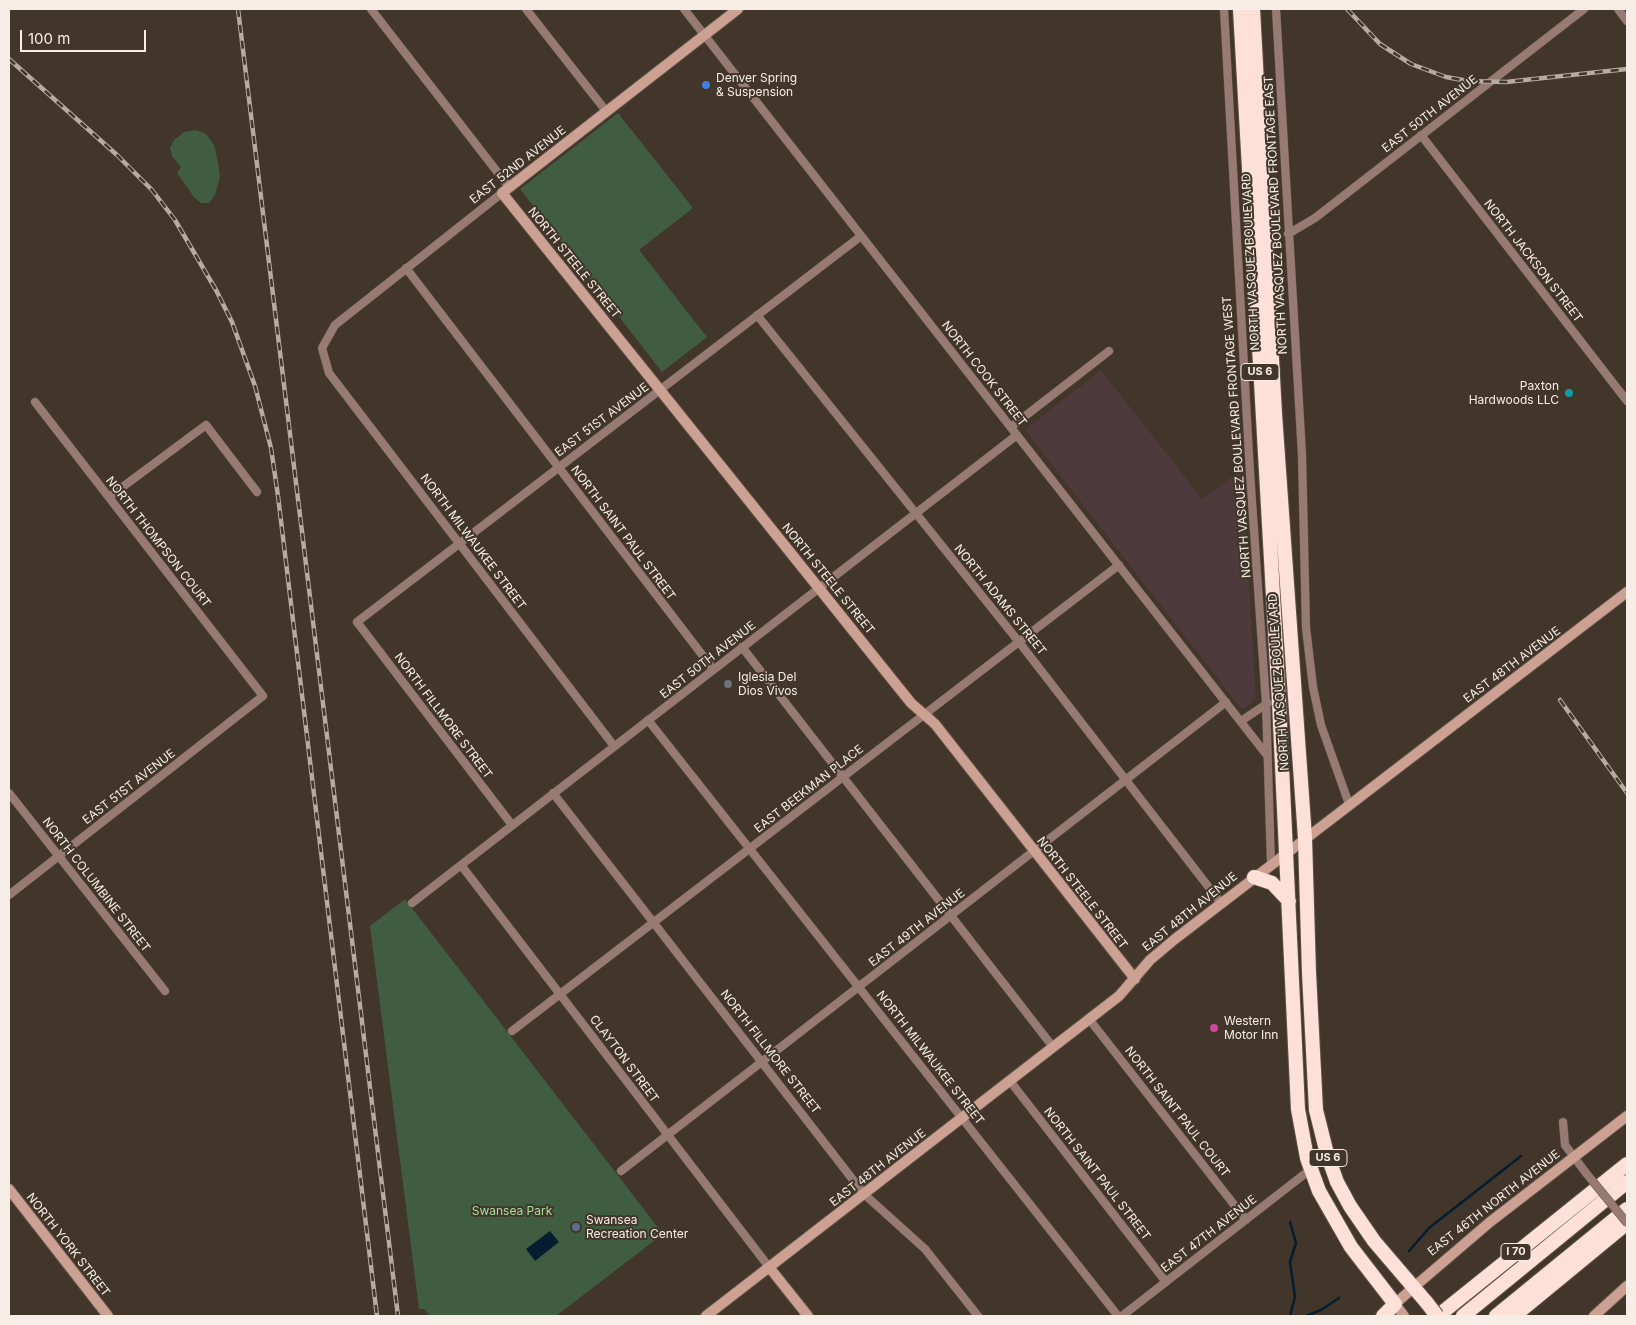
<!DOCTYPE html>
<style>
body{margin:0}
#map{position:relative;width:1636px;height:1325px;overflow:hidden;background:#423529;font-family:Inter,sans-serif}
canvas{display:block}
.frame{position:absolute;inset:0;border:10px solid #f6eee6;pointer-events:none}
.scale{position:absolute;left:20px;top:30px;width:126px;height:22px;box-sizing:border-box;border:2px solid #f6eee6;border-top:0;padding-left:6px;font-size:15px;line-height:18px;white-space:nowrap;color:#f6eee6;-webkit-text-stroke:4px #423529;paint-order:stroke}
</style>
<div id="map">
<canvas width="1636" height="1325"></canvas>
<div class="frame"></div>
<div class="scale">100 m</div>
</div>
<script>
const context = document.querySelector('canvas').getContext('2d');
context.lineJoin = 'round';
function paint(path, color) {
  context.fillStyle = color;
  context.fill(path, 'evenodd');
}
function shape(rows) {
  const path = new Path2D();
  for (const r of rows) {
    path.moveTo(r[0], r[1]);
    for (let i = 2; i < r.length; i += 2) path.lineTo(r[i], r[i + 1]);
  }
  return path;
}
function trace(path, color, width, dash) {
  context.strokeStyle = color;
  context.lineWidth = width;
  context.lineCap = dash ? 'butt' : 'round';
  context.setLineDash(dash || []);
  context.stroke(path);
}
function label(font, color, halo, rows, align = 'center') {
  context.font = font + ' Inter,sans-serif';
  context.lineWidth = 4;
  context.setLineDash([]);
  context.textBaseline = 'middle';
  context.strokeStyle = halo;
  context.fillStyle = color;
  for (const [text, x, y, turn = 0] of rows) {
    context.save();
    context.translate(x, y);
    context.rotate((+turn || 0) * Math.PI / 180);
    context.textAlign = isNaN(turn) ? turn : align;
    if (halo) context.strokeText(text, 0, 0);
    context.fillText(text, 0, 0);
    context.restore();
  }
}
const commercial = shape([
 [1101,370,1202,499,1242,470,1256,699,1242,710,1025,430]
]);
const green = shape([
 [618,113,693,208,639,250,707,337,662,372,520,189],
 [196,130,206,134,214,145,218,162,220,177,215,195,209,203,201,203,194,197,177,173,181,167,172,156,170,148,174,140,184,132],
 [405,899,663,1234,556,1316,430,1316,424,1309,419,1309,370,926]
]);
const water = shape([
 [550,1231,559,1242,535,1261,526,1249]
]);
const stream = shape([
 [1409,1251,1429,1228,1521,1156],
 [1290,1316,1295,1297,1290,1262,1296,1243,1290,1222],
 [1306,1316,1321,1310,1339,1298]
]);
const street = shape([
 [371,9,509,187],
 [526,9,606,111],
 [684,9,1266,754],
 [1224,9,1250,473,1266,703,1271,864],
 [1276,9,1302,455,1306,628,1313,687,1321,725,1349,804],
 [1618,9,1627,21],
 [1421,135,1627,401],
 [502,193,335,325,322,348,329,373,614,746],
 [1288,234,1315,218,1584,9],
 [406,268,713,669],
 [757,315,1019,642,1221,903],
 [1011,427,1109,351],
 [109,497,206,425,257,492],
 [742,647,1053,1047],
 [648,720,1118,1316],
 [1241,721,1268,703],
 [9,793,165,991],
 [553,793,864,1194,925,1249,978,1316],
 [512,825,357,622,861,236],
 [461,865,769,1267],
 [9,895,263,696,35,402],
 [412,903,1017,435],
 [1089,1019,1246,1220],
 [512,1031,1119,565],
 [1010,1081,1166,1282],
 [1563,1122,1565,1145,1586,1173],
 [621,1171,1226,702],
 [1122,1316,1311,1169]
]);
const secondary = shape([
 [738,9,502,193,911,703,935,724,1135,979],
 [9,1189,108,1316],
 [769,1267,808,1316],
 [706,1316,1119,996,1150,960,1175,939,1627,592],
 [1404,1316,1395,1304,1414,1287,1490,1222,1627,1116],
 [1594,1316,1627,1286]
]);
const highway = shape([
 [1240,9,1279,702,1298,1109,1307,1158,1319,1191,1351,1247,1395,1304,1383,1316],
 [1253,9,1275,414,1305,838,1309,973,1316,1110,1327,1154,1337,1182,1350,1206,1374,1241,1427,1303],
 [1254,877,1272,883,1289,901],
 [1444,1311,1627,1164],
 [1463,1316,1627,1182],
 [1496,1316,1627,1209],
 [1514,1316,1627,1223]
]);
const rail = shape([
 [238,9,398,1316],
 [1347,9,1380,44,1411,64,1446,77,1468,81,1506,82,1627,69],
 [9,59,117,155,152,190,175,220,216,290,232,322,255,386,271,448,278,496,377,1316],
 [1560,700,1627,793]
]);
const streetBridge = shape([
 [1586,1173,1627,1223]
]);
const highwayBridge = shape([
 [1427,1303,1437,1316]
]);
const markers = [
 [706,85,5,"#3f7fe0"],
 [1569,393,5,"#0f9aa8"],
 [728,684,5,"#6b7280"],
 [1214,1028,5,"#d1479c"],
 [576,1227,5,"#5c6f8a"]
];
const shields = [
 [1260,372,38],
 [1328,1158,38],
 [1516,1252,30]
];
const shieldNames = [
 ["US 6",1260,372],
 ["US 6",1328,1158],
 ["I 70",1516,1252]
];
const poiNames = [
 ["Denver Spring",716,78],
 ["& Suspension",716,92],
 ["Paxton",1559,386,"right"],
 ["Hardwoods LLC",1559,400,"right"],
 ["Iglesia Del",738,677],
 ["Dios Vivos",738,691],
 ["Western",1224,1021],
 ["Motor Inn",1224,1035],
 ["Swansea",586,1220],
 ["Recreation Center",586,1234]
];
const streetNames = [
 ["EAST 50TH AVENUE",1430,114,-38],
 ["EAST 52ND AVENUE",518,165,-38],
 ["NORTH VASQUEZ BOULEVARD FRONTAGE EAST",1276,215,-93],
 ["NORTH JACKSON STREET",1533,261,52],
 ["NORTH VASQUEZ BOULEVARD",1251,262,-93],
 ["NORTH STEELE STREET",574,263,51],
 ["NORTH COOK STREET",984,374,52],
 ["EAST 51ST AVENUE",602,420,-37],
 ["NORTH VASQUEZ BOULEVARD FRONTAGE WEST",1237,437,-94],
 ["NORTH SAINT PAUL STREET",623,533,53],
 ["NORTH THOMPSON COURT",158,542,52],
 ["NORTH MILWAUKEE STREET",473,542,53],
 ["NORTH STEELE STREET",828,579,51],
 ["NORTH ADAMS STREET",1000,600,51],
 ["EAST 50TH AVENUE",708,660,-38],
 ["EAST 48TH AVENUE",1512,665,-37],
 ["NORTH VASQUEZ BOULEVARD",1279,682,-94],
 ["NORTH FILLMORE STREET",443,716,53],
 ["EAST 51ST AVENUE",129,787,-38],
 ["EAST BEEKMAN PLACE",809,789,-38],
 ["NORTH COLUMBINE STREET",96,885,52],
 ["NORTH STEELE STREET",1082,893,52],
 ["EAST 48TH AVENUE",1190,912,-39],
 ["EAST 49TH AVENUE",917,928,-38],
 ["NORTH FILLMORE STREET",770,1052,52],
 ["NORTH MILWAUKEE STREET",930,1058,52],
 ["CLAYTON STREET",624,1059,53],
 ["NORTH SAINT PAUL COURT",1177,1112,52],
 ["EAST 48TH AVENUE",878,1168,-38],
 ["NORTH SAINT PAUL STREET",1097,1174,52],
 ["EAST 46TH NORTH AVENUE",1494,1203,-38],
 ["EAST 47TH AVENUE",1209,1234,-38],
 ["NORTH YORK STREET",68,1245,52]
];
const parkNames = [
 ["Swansea Park",512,1211]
];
paint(commercial, '#4e393c');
paint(green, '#415d41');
paint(water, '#041d31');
trace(stream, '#041d31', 2.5);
trace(street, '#5f5347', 9);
trace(secondary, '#5f5347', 12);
trace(highway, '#5f5347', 16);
trace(street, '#977b72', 8);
trace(secondary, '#cca092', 10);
trace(highway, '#fde1d8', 14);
trace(rail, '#b5aba2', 4.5);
trace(rail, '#423529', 2.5, [8]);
trace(streetBridge, '#5f5347', 9, []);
trace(highwayBridge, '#5f5347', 16, []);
trace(streetBridge, '#977b72', 8);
trace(highwayBridge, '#fde1d8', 14);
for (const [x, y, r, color] of markers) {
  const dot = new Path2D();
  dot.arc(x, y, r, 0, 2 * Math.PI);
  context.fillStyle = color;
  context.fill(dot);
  trace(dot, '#423529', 2);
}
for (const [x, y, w] of shields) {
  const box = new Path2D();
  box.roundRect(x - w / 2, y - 8.5, w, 17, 4);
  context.fillStyle = '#423529';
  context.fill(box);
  trace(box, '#f6eee6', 1);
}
label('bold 11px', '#f6eee6', null, shieldNames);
label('12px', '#f6eee6', '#423529', poiNames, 'left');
label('12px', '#f6eee6', '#423529', streetNames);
label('12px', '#a0e19f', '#423529', parkNames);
</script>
